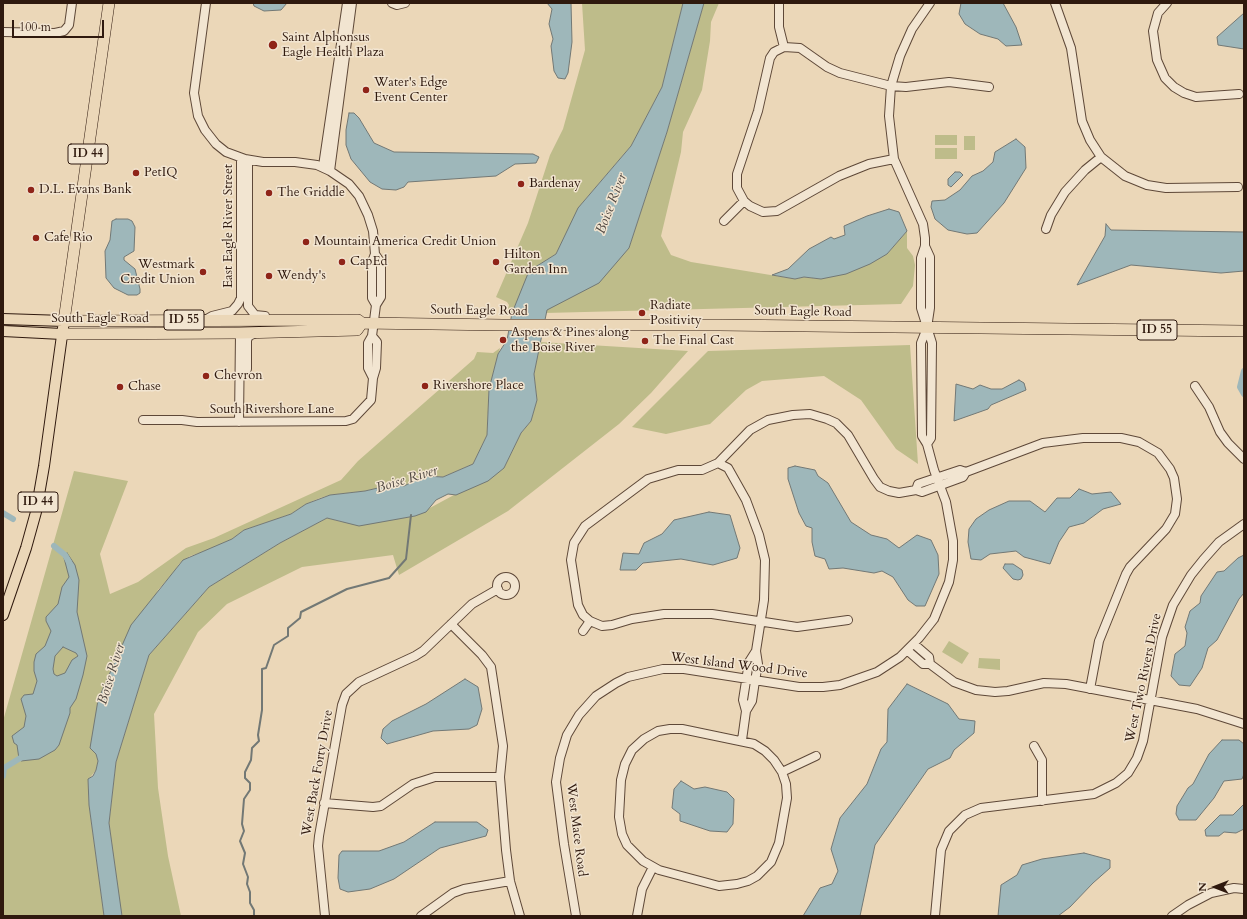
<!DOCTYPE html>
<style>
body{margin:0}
#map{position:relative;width:1247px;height:919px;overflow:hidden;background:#ebd7b8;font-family:Cardo,serif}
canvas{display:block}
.frame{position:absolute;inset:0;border:4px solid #2f190e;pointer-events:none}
.north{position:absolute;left:1195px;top:867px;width:40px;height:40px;-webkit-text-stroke:3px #f2e5d1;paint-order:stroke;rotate:270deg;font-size:11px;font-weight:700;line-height:16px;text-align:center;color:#2f190e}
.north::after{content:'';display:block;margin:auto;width:14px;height:18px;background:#2f190e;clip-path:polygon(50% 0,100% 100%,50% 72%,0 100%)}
.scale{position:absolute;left:12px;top:20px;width:92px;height:18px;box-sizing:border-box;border:2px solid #2f190e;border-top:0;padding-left:5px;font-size:12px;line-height:14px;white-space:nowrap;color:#2f190e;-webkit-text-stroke:3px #f2e5d1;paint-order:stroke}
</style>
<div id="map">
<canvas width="1247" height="919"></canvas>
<div class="frame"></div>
<div class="north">N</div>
<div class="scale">100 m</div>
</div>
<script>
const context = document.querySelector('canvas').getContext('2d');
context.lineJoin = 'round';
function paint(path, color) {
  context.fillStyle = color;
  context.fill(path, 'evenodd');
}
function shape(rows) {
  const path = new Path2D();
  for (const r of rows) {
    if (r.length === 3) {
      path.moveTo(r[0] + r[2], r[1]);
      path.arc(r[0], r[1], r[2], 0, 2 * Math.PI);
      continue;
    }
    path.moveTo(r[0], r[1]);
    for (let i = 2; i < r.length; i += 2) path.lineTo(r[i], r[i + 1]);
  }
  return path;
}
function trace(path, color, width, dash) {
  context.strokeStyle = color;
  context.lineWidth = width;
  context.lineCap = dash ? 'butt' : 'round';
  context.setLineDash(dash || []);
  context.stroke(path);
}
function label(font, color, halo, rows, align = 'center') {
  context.font = font + ' Cardo,serif';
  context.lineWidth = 3;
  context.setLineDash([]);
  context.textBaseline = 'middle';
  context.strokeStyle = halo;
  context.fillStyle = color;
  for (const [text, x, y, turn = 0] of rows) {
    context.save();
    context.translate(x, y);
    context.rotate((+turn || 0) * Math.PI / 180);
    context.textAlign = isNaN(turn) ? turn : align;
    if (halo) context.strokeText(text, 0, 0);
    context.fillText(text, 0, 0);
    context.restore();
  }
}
const green = shape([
 [582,3,683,3,662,87,631,146,583,202,556,254,537,266,512,313,507,313,509,305,507,302,496,297,528,223,550,155,563,129,585,50],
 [704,3,719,3,711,22,710,41,702,90,683,132,681,152,661,236,671,255,691,262,795,279,804,277,821,279,887,254,907,231,907,248,913,256,915,265,913,286,901,304,545,313,547,310,629,248,667,132],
 [935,135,957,135,957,145,935,145],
 [964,136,975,136,975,150,964,150],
 [935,148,957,148,957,159,935,159],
 [540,342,688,351,651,393,619,424,508,511,399,575,393,555,302,567,227,604,198,632,154,714,158,788,168,856,181,916,122,916,120,908,109,823,116,762,149,655,209,587,280,543,327,518,342,522,390,520,415,516,504,468,521,433,531,421,537,400,534,374],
 [910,345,918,464,896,449,861,400,824,376,762,381,746,390,710,424,666,434,632,427,708,351],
 [500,348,489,389,487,435,473,464,443,477,433,476,412,481,404,486,395,484,365,491,330,495,320,498,306,504,291,514,244,530,232,539,206,551,190,556,179,564,175,571,158,590,96,754,98,761,96,770,88,780,89,805,104,916,3,916,3,721,74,471,128,481,100,554,110,594,138,582,186,548,214,538,341,480,358,461,474,359,477,352,493,353],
 [949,641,969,653,962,664,942,652],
 [979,658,1000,659,1000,670,978,668]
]);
const water = shape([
 [253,3,287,3,281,10,264,11,254,6,253,3],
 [547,3,571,3,572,42,568,73,565,79,558,78,554,71,551,46,553,39,549,24,552,9,547,3],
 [683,3,704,3,667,132,629,248,599,283,547,310,534,374,537,400,531,421,521,433,504,468,488,481,456,495,448,494,436,500,426,512,415,516,359,526,327,518,280,543,209,587,149,655,116,762,109,823,122,916,104,916,89,805,88,779,93,776,96,770,98,761,96,754,90,748,98,700,131,625,183,560,232,539,244,530,291,514,306,504,330,495,365,491,395,484,404,486,424,476,443,477,473,464,487,435,489,389,498,354,507,340,512,313,529,271,556,254,578,208,631,146,662,87,683,3],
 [961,3,1003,3,1016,27,1022,45,1006,46,998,39,980,34,965,24,959,14,961,3],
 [1244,13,1244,49,1218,45,1217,37,1244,13],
 [349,113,354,113,359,118,374,143,394,152,533,154,539,157,536,163,515,164,496,176,408,182,404,187,396,190,382,189,370,182,351,159,346,145,346,130,349,113],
 [1016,139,1025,147,1026,168,1004,203,977,233,967,234,948,230,935,219,931,207,932,201,945,200,960,190,972,176,983,171,993,162,995,152,1016,139],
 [955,172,960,172,963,175,951,187,948,185,948,179,955,172],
 [889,209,899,212,907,231,887,254,870,264,846,274,821,279,804,277,795,279,772,275,788,269,809,249,831,237,834,239,845,235,844,226,867,216,889,209],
 [116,219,128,219,132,221,135,227,134,251,124,257,124,260,135,269,140,289,140,293,137,295,128,295,114,288,106,278,105,251,110,240,112,221,116,219],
 [1106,224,1111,230,1244,232,1244,271,1221,273,1131,265,1077,285,1105,236,1106,224],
 [1019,380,1024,383,1026,390,991,405,988,409,954,421,956,384,973,389,980,385,991,389,1002,389,1019,380],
 [795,466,815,470,818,476,828,483,851,522,871,535,887,539,899,548,917,535,931,540,938,555,939,574,925,606,916,606,908,600,893,577,882,571,874,573,843,568,829,569,825,559,815,556,812,542,812,528,806,526,799,513,788,479,788,468,795,466],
 [1079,489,1092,494,1111,492,1121,504,1103,509,1084,523,1069,527,1059,542,1050,564,1024,557,1016,551,990,554,981,560,971,559,968,542,969,529,976,519,989,510,1009,501,1030,501,1045,512,1057,498,1070,498,1079,489],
 [709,512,730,515,740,548,737,558,713,565,681,559,643,563,636,570,620,570,623,553,639,554,644,543,662,534,674,520,709,512],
 [67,553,75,565,79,580,77,612,87,656,83,675,76,699,70,708,70,713,59,745,55,750,39,759,21,761,19,759,17,745,14,743,12,736,24,727,26,716,21,699,24,695,33,694,37,681,34,671,34,662,36,654,45,646,51,631,46,621,46,617,58,604,62,587,69,577,64,558,67,553],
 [63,647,76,653,78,656,72,660,65,673,57,676,54,674,53,669,55,656,63,647],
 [1244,555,1244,593,1239,599,1217,640,1208,648,1202,668,1190,686,1179,685,1171,676,1175,654,1185,646,1187,633,1185,627,1190,611,1200,603,1201,596,1217,572,1224,571,1238,558,1244,555],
 [1005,564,1013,564,1022,570,1023,575,1021,579,1018,580,1013,579,1003,568,1005,564],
 [465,679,478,687,482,709,477,725,469,729,433,731,387,744,381,738,383,729,392,721,426,704,465,679],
 [907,684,948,704,959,719,975,721,974,733,954,750,950,758,928,769,875,845,860,916,803,916,820,888,832,884,838,871,831,849,840,818,867,784,881,749,887,742,888,709,907,684],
 [1222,740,1239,740,1244,744,1244,774,1242,779,1224,781,1214,798,1196,820,1179,820,1176,814,1177,806,1188,788,1193,784,1209,754,1222,740],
 [681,781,694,789,705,787,727,792,734,799,733,824,727,832,710,831,680,821,680,814,672,808,674,789,681,781],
 [1244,804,1244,829,1236,833,1224,832,1219,836,1206,836,1205,830,1220,815,1233,815,1244,804],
 [435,822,477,822,488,830,486,836,440,848,394,879,370,889,348,892,340,889,338,878,339,855,342,851,379,851,404,842,435,822],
 [1084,853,1110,860,1110,868,1093,883,1070,907,1058,916,998,916,1001,885,1017,875,1022,865,1042,859,1084,853]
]);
const stream = shape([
 [254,916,254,910,250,903,250,892,247,884,248,877,243,864,245,853,240,841,244,831,242,824,244,799,250,790,250,783,245,778,245,772,251,760,252,748,259,741,258,735,262,710,262,669,266,668,274,645,288,636,288,628,300,618,301,612,347,589,389,578,406,559,411,515]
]);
const canal = shape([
 [1244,371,1240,387,1244,394],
 [3,513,13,519],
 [54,546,65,555,69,562],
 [3,776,4,768,22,757,23,753]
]);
const minor = shape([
 [206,3,194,93,198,116,205,130,216,144,226,152,245,159,263,162,295,162,317,165,330,171,349,184,359,196,368,215,373,231,375,254,381,263,381,297,376,305,372,298,372,262,375,254],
 [392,3,397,5,405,3],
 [779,3,779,27,784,47],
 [1055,3,1071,48,1082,121,1090,140,1101,157,1125,176,1147,185,1166,188,1238,187],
 [1167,3,1158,13,1153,31,1157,60,1165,78,1174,87,1184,93,1196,97,1239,94],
 [3,32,55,33,64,31,69,25,72,3],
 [248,160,248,306,255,315,265,316],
 [323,166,347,3],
 [330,171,352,3],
 [744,201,750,206,763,212,777,211,839,176,869,164,894,159],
 [724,221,744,201,737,188,737,174,758,111,770,58,774,52,784,47,800,48,827,67,840,73,891,86,906,87,949,82,989,87],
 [1046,229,1051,215,1065,192,1085,170,1101,157],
 [205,320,212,316,232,311,238,304,241,298,241,158],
 [372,336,377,342,376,368,373,378,368,368,368,343,372,336,376,305],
 [240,377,247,369,247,340,249,336,256,333],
 [1195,386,1209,407,1220,432,1228,443,1244,459],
 [143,420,182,420,197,422,346,421,353,419,371,400,373,378],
 [239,422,240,333],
 [927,444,931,438,932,343,921,308,921,258,925,246,925,238,923,224,894,159,889,116,891,86,900,56,912,29,930,3],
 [718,463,728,468,746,500,759,535,765,560,764,600,756,651,749,662,743,700,746,711,752,701,755,681,758,664,756,651],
 [966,472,1043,443,1083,438,1121,438,1139,442,1158,453,1170,469,1174,478,1177,499,1175,514,1166,529,1130,567,1126,574,1099,641,1090,689],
 [506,586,9],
 [590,621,583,615,578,605,571,560,574,543,585,526,648,479,678,470,702,470,718,463,750,430,768,420,793,415,810,414,827,419,836,423,848,435,874,479,880,487,889,491,899,493,916,490,922,492,963,477,966,472,960,470,918,484,916,490],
 [451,624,482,655,491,667,503,746,500,777,506,850,510,881,520,916],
 [583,631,590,621,602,626,612,625,632,619,664,614,712,614,797,627,848,620],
 [908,651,923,664,930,664,929,657,914,644],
 [930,664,954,682,976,690,995,692,1008,691,1044,683,1066,684,1197,709,1244,724],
 [670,729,682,729,754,744,765,751,774,760,782,772,786,784,787,798,779,843,771,862,757,876,748,881,737,884,719,886,659,870,643,861,627,845,622,834,619,817,621,780,625,764,632,750,644,739,658,731,670,729],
 [742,740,746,711],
 [1034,746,1042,760,1042,801],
 [782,772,816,756],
 [324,803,373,807,381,806,413,784,435,777,500,777],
 [325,916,318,846,319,836,342,705,346,694,359,682,415,656,423,651,472,604,498,589],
 [421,916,453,893,464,889,510,881],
 [576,916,564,844,556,782,560,758,567,735,579,715,596,696,616,683,628,677,663,669,684,669,799,687,823,687,840,685,877,672,900,657,919,638,934,619,949,582,953,560,953,541,946,502,934,470,927,444,922,436,921,343,927,328,930,308,930,257,925,246],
 [637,916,642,889,653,867],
 [935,916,941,850,949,831,965,815,981,808,1094,794,1116,783,1128,773,1137,758,1143,741,1162,637,1173,605,1191,575,1203,560,1219,542,1244,524],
 [1172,916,1188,905,1211,893,1234,888,1244,889]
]);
const major = shape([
 [3,319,64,321,44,466,36,512,26,548,3,615],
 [3,331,62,334]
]);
const highway = shape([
 [109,3,64,321,358,320,362,323,503,325,719,325,1244,331],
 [62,334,240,333,357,330,362,323]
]);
const markers = [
 [273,45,5,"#8f2418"],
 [366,90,4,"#8f2418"],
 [136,173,4,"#8f2418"],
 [521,184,4,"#8f2418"],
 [31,190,4,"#8f2418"],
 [269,193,4,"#8f2418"],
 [36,238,4,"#8f2418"],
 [306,242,4,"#8f2418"],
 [342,262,4,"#8f2418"],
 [496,262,4,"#8f2418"],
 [203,272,4,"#8f2418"],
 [269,276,4,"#8f2418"],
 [642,313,4,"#8f2418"],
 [503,340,4,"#8f2418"],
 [645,341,4,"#8f2418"],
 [206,376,4,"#8f2418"],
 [425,386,4,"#8f2418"],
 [120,387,4,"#8f2418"]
];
const shields = [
 [88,154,40],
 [184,320,40],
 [1157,330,40],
 [38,502,40]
];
const shieldNames = [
 ["ID 44",88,154],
 ["ID 55",184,320],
 ["ID 55",1157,330],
 ["ID 44",38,502]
];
const poiNames = [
 ["Saint Alphonsus",282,38],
 ["Eagle Health Plaza",282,53],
 ["Water's Edge",374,83],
 ["Event Center",374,98],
 ["PetIQ",144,173],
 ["Bardenay",529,184],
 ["D.L. Evans Bank",39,190],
 ["The Griddle",277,193],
 ["Cafe Rio",44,238],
 ["Mountain America Credit Union",314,242],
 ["Hilton",504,255],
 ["Garden Inn",504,270],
 ["CapEd",350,262],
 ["Westmark",195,265,"right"],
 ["Credit Union",195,280,"right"],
 ["Wendy's",277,276],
 ["Radiate",650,306],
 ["Positivity",650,321],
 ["Aspens & Pines along",511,333],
 ["the Boise River",511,348],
 ["The Final Cast",653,341],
 ["Chevron",214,376],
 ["Rivershore Place",433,386],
 ["Chase",128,387]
];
const streetNames = [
 ["East Eagle River Street",229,226,-90],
 ["South Eagle Road",479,311,1],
 ["South Eagle Road",803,312,1],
 ["South Eagle Road",100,319],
 ["South Rivershore Lane",272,410],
 ["West Island Wood Drive",739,666,7],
 ["West Two Rivers Drive",1144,678,-78],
 ["West Back Forty Drive",318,773,-80],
 ["West Mace Road",576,830,83]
];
const waterNames = [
 ["Boise River",612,204,-69],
 ["Boise River",407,480,-17],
 ["Boise River",112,674,-73]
];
paint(green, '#bebc8a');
paint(water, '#9eb7ba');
trace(water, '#727875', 1);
trace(stream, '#727875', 2);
trace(canal, '#9eb7ba', 6);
trace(minor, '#5e4838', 10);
trace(major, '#2f190e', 12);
trace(highway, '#2f190e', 12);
trace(minor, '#f2e5d1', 8);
trace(major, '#ebd7b8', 10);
trace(highway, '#ebd7b8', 11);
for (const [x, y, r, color] of markers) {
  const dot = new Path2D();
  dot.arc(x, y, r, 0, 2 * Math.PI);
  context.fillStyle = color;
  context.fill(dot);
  trace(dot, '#f2e5d1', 1.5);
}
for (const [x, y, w] of shields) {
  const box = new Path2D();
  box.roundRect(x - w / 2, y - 10, w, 20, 3);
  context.fillStyle = '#f2e5d1';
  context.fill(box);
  trace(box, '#2f190e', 1);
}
label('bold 12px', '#2f190e', null, shieldNames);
label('13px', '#2f190e', '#f2e5d1', poiNames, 'left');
label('13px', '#2f190e', '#f2e5d1', streetNames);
label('italic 14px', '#504842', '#f2e5d1', waterNames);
</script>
